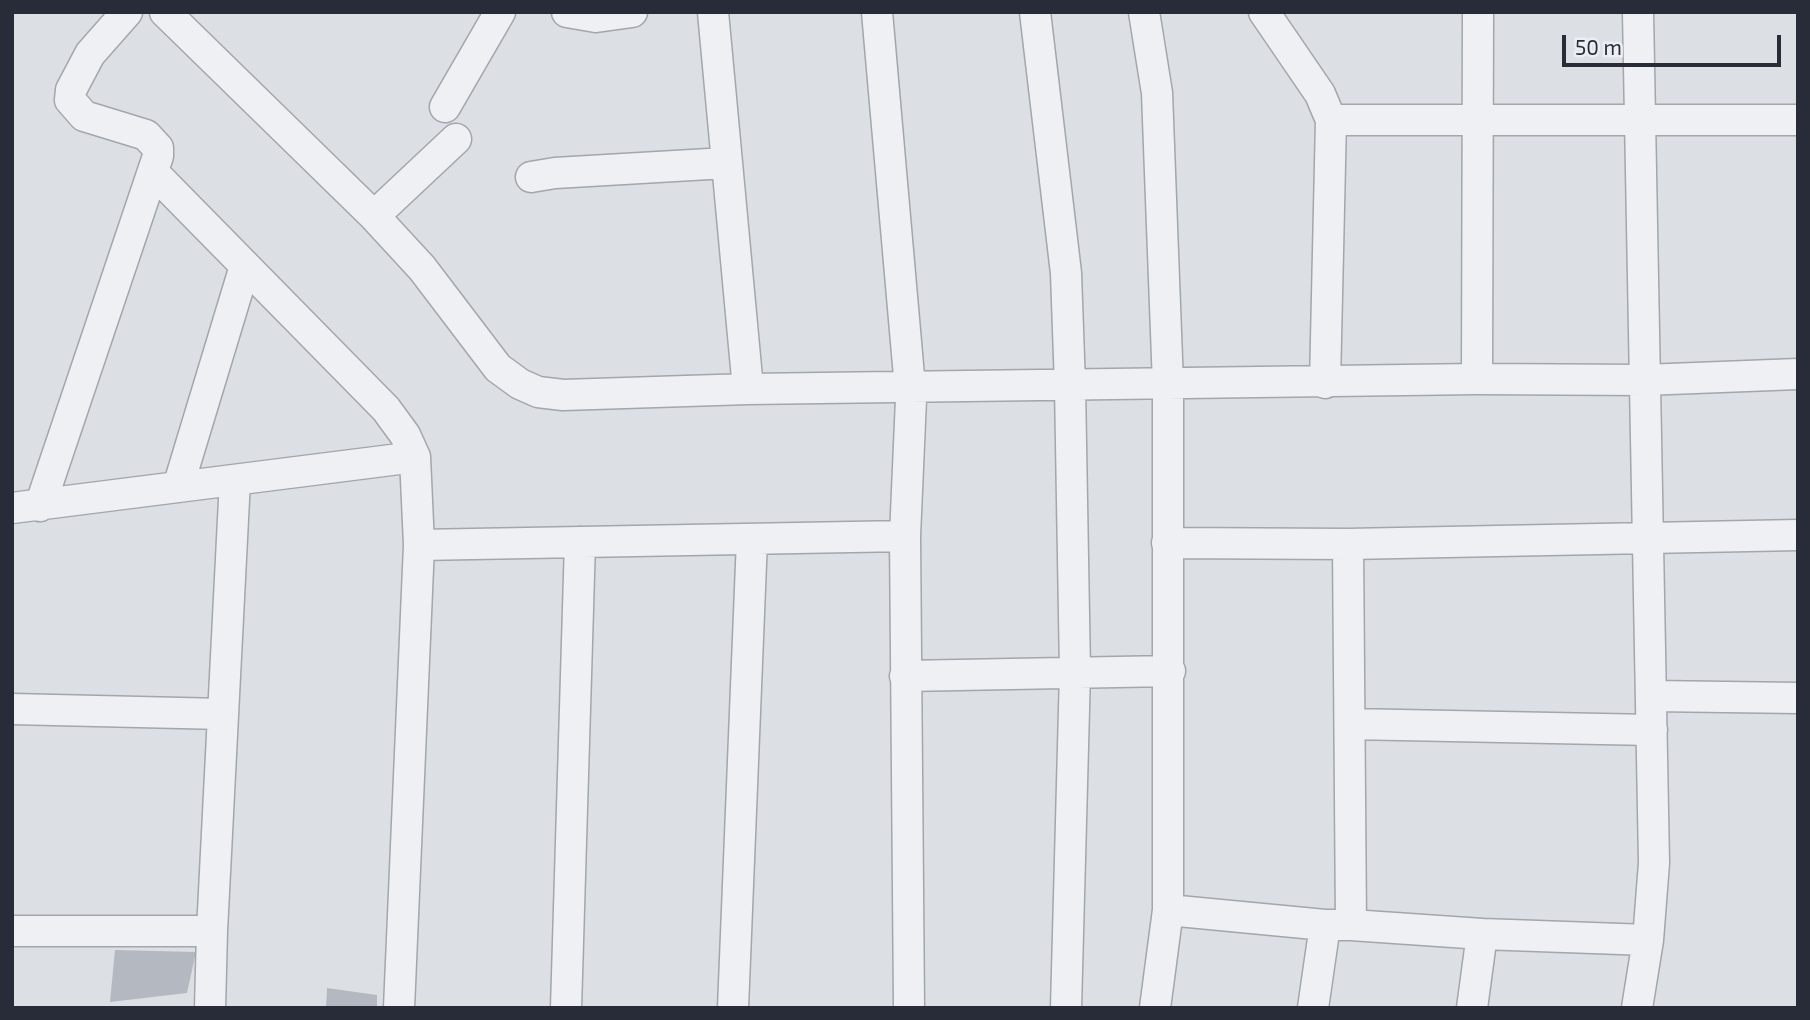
<!DOCTYPE html>
<style>
body{margin:0}
#map{position:relative;width:1810px;height:1020px;overflow:hidden;background:#dcdfe4;font-family:"Exo 2",sans-serif}
canvas{display:block}
.frame{position:absolute;inset:0;border:14px solid #282c39;pointer-events:none}
.scale{position:absolute;left:1562px;top:35px;width:219px;height:32px;box-sizing:border-box;border:4px solid #282c39;border-top:0;padding-left:9px;font-size:21px;line-height:24px;white-space:nowrap;color:#282c39;-webkit-text-stroke:5px #ebeef2;paint-order:stroke}
</style>
<div id="map">
<canvas width="1810" height="1020"></canvas>
<div class="frame"></div>
<div class="scale">50 m</div>
</div>
<script>
const context = document.querySelector('canvas').getContext('2d');
context.lineJoin = 'round';
function paint(path, color) {
  context.fillStyle = color;
  context.fill(path, 'evenodd');
}
function shape(rows) {
  const path = new Path2D();
  for (const r of rows) {
    path.moveTo(r[0], r[1]);
    for (let i = 2; i < r.length; i += 2) path.lineTo(r[i], r[i + 1]);
  }
  return path;
}
function trace(path, color, width, dash) {
  context.strokeStyle = color;
  context.lineWidth = width;
  context.lineCap = dash ? 'butt' : 'round';
  context.setLineDash(dash || []);
  context.stroke(path);
}
const building = shape([
 [115,950,196,952,187,993,110,1002],
 [327,988,377,995,377,1008,326,1008]
]);
const minor = shape([
 [165,12,374,216,422,268,498,368,520,384,538,392,563,395,748,389],
 [567,12,596,17,632,12],
 [713,12,748,389,1477,379,1644,380,1798,374],
 [877,12,911,399,905,536,909,1008],
 [1035,12,1066,273,1070,386,1075,672,1066,1008],
 [1144,12,1157,93,1168,385,1168,910,1155,1008],
 [1264,12,1320,94,1331,120,1798,120],
 [445,107,500,12],
 [153,172,386,409,405,435,415,457],
 [531,177,555,173,726,163],
 [374,216,456,139],
 [1477,379,1478,12],
 [1325,383,1331,120],
 [178,487,245,266],
 [40,506,158,156,158,148,146,135,84,116,70,100,71,90,90,54,127,12],
 [12,508,415,457,419,545,399,1008],
 [1167,543,1348,544,1798,535],
 [419,545,905,536],
 [905,676,1170,671],
 [1653,696,1798,698],
 [12,709,223,714],
 [1350,724,1652,730],
 [1168,910,1325,925],
 [1351,925,1482,934,1472,1008],
 [12,931,212,931,210,1008],
 [212,931,235,480],
 [1482,934,1648,940],
 [566,1008,580,542],
 [733,1008,752,539],
 [1313,1008,1325,925,1351,925,1348,544],
 [1637,1008,1648,940,1654,863,1638,12]
]);
paint(building, '#b4b8c0');
trace(minor, '#a2a6ad', 33);
trace(minor, '#eef0f3', 30);
</script>
